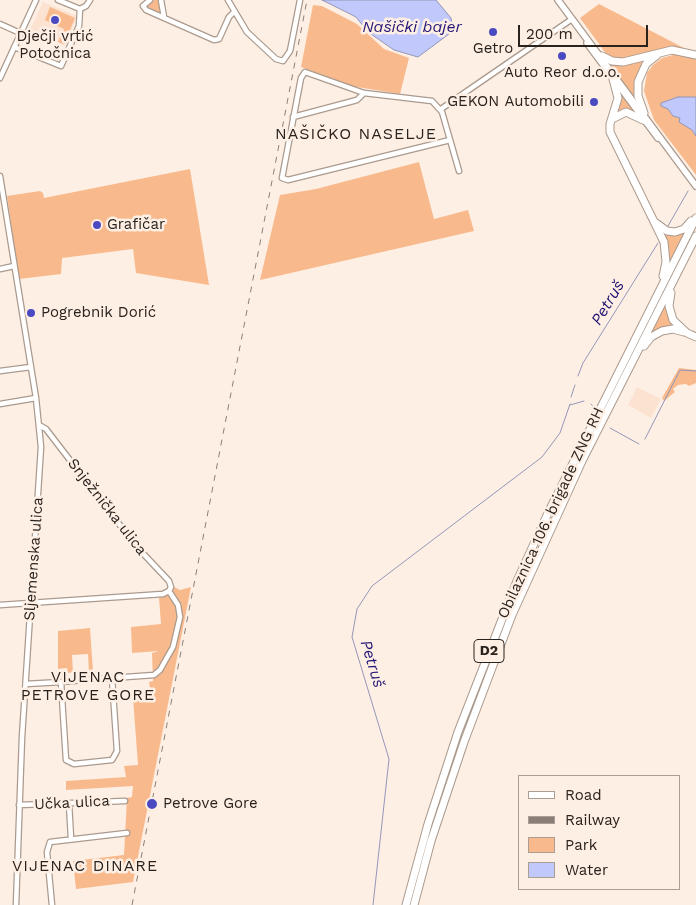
<!DOCTYPE html>
<meta charset="utf-8">
<style>
body{margin:0}
#map{position:relative;width:696px;height:905px;overflow:hidden;background:#feefe4;font-family:"Work Sans",sans-serif}
canvas{display:block}
.legend{position:absolute;left:518px;top:775px;width:162px;height:115px;box-sizing:border-box;background:#feefe4;border:1px solid #a99d94;margin:0;padding:6px 9px;list-style:none;font-size:15px;color:#29221d}
.legend li{display:flex;align-items:center;gap:10px;height:25px}
.legend b{width:25px;border:1px solid #a99d94}
.scale{position:absolute;left:518px;top:25px;width:130px;height:22px;box-sizing:border-box;border:2px solid #29221d;border-top:0;padding-left:6px;font-size:15px;line-height:18px;white-space:nowrap;color:#29221d;-webkit-text-stroke:4px #feefe4;paint-order:stroke}
</style>
<div id="map">
<canvas width="696" height="905"></canvas>
<ul class="legend">
<li><b style="height:6px;background:#fff"></b>Road</li>
<li><b style="height:6px;background:#8a7f78"></b>Railway</li>
<li><b style="height:14px;background:#f8ba8d"></b>Park</li>
<li><b style="height:14px;background:#c1c8fb"></b>Water</li>
</ul>
<div class="scale">200 m</div>
</div>
<script>
const context = document.querySelector('canvas').getContext('2d');
context.lineJoin = 'round';
function paint(path, color) {
  context.fillStyle = color;
  context.fill(path, 'evenodd');
}
function shape(rows) {
  const path = new Path2D();
  for (const r of rows) {
    path.moveTo(r[0], r[1]);
    for (let i = 2; i < r.length; i += 2) path.lineTo(r[i], r[i + 1]);
  }
  return path;
}
function trace(path, color, width, dash) {
  context.strokeStyle = color;
  context.lineWidth = width;
  context.lineCap = dash ? 'butt' : 'round';
  context.setLineDash(dash || []);
  context.stroke(path);
}
function label(font, color, halo, rows, align = 'center') {
  context.font = font + ' "Work Sans",sans-serif';
  context.lineWidth = 5;
  context.setLineDash([]);
  context.textBaseline = 'middle';
  context.strokeStyle = halo;
  context.fillStyle = color;
  for (const [text, x, y, turn = 0] of rows) {
    context.save();
    context.translate(x, y);
    context.rotate((+turn || 0) * Math.PI / 180);
    context.textAlign = isNaN(turn) ? turn : align;
    if (halo) context.strokeText(text, 0, 0);
    context.fillText(text, 0, 0);
    context.restore();
  }
}
const built = shape([
 [43,2,77,16,65,46,30,30],
 [637,387,661,399,651,418,628,405]
]);
const green = shape([
 [154,0,159,0,161,13,147,7],
 [599,4,684,48,673,47,619,59,607,55,580,18],
 [313,5,322,6,357,24,384,49,409,58,400,94,351,86,301,67],
 [50,7,75,18,64,44,58,42,64,29,45,20],
 [673,55,681,55,696,59,696,175,654,120,644,91,647,73,653,65,662,58],
 [649,57,644,63,635,98,609,63],
 [619,90,636,112,628,110,617,114],
 [419,162,434,219,468,210,474,231,260,280,280,195,316,189],
 [190,169,209,285,136,273,133,249,62,258,61,274,19,279,7,196,40,191,43,193,44,198],
 [687,230,668,269,662,232,671,235],
 [666,300,678,328,648,337],
 [679,368,696,370,696,383,689,386,686,384,678,385,673,389,675,392,664,401,662,398],
 [174,587,180,590,191,587,133,882,76,889,73,861,124,855,127,798,132,797,133,786,66,790,66,781,126,777,124,766,138,765,133,698,151,695,149,682,153,681,152,653,159,651,132,653,131,627,161,624,159,598,172,593],
 [90,628,93,672,89,672,88,654,72,655,73,672,68,673,67,668,58,669,58,631]
]);
const water = shape([
 [322,0,436,0,451,18,453,31,418,57,394,50,368,32,356,17,322,0],
 [678,97,696,97,696,136,692,130,679,122,680,118,673,116,668,109,661,106,661,103,678,97]
]);
const stream = shape([
 [668,226,688,191],
 [578,376,583,363,658,243],
 [571,397,575,385],
 [591,404,594,407,592,417],
 [570,405,584,401],
 [610,428,639,444],
 [645,439,680,370,696,371],
 [373,905,389,759,352,637,357,609,372,586,542,457,560,433,570,404]
]);
const minor = shape([
 [58,0,80,9],
 [150,0,143,6,146,10,214,40,219,39,229,17,234,12],
 [161,0,164,17],
 [228,0,247,32,276,59,283,61,290,51,300,0],
 [80,9,86,6,90,0],
 [0,24,20,33],
 [14,47,61,66,79,26,80,9],
 [0,78,36,0],
 [441,109,572,19],
 [293,117,357,100,364,93],
 [450,140,288,180,282,178,301,78,305,72,364,93,432,101,442,112,459,171],
 [0,176,36,398,41,447,22,737,16,905],
 [0,269,14,266],
 [0,371,31,367],
 [0,404,36,398],
 [39,425,46,429,136,546,169,581,171,587,169,591],
 [0,605,163,594,169,591],
 [112,678,154,675,160,670,173,647,180,617,178,605,169,591],
 [26,684,61,682,84,680,112,678,117,751,112,760,74,764,66,760,61,682],
 [69,804,71,838],
 [19,805,125,801],
 [52,905,47,852,50,842,127,833]
]);
const major = shape([
 [558,0,696,186],
 [587,43,658,138]
]);
const highway = shape([
 [602,56,612,61,623,62,672,50,696,55],
 [613,79,618,98,610,124,610,132,664,242,666,262,663,276],
 [644,113,638,96,638,82,646,64,657,55],
 [612,119,626,112,643,120],
 [656,223,667,231,675,232,684,229,691,221],
 [671,293,669,306,673,320,687,333,696,337],
 [644,346,651,337,662,331,673,329,684,332],
 [406,905,428,824,458,732,517,581,548,513,696,218],
 [414,905,431,841,464,742,512,615,582,461,696,236]
]);
const rail = shape([
 [132,905,307,0]
]);
const markers = [
 [55,20,5,"#4c4ac0"],
 [493,32,5,"#4c4ac0"],
 [562,56,5,"#4c4ac0"],
 [594,102,5,"#4c4ac0"],
 [97,225,5,"#4c4ac0"],
 [31,313,5,"#4c4ac0"],
 [152,804,6,"#4c4ac0"]
];
const shields = [
 [489,651,30]
];
const shieldNames = [
 ["D2",489,651]
];
const poiNames = [
 ["Dječji vrtić",55,37],
 ["Potočnica",55,54],
 ["Getro",493,49],
 ["Auto Reor d.o.o.",562,73],
 ["GEKON Automobili",584,102,"right"],
 ["Grafičar",107,225,"left"],
 ["Pogrebnik Dorić",41,313,"left"],
 ["Petrove Gore",163,804,"left"]
];
const streetNames = [
 ["Snježnička ulica",107,507,52],
 ["Obilaznica 106. brigade ZNG RH",551,513,-65],
 ["Sljemenska ulica",34,559,-86],
 ["Učka ulica",72,803,-3]
];
const waterNames = [
 ["Našički bajer",412,27],
 ["Petruš",608,303,-59],
 ["Petruš",372,664,73]
];
const neighbourhoodNames = [
 ["NAŠIČKO NASELJE",356,134],
 ["VIJENAC",88,677],
 ["PETROVE GORE",88,695],
 ["VIJENAC DINARE",85,866]
];
paint(built, '#fce2d0');
paint(green, '#f8ba8d');
paint(water, '#c1c8fb');
trace(water, '#9396b8', 1);
trace(stream, '#9396b8', 1);
trace(minor, '#ab9a8d', 7);
trace(major, '#ab9a8d', 8);
trace(highway, '#ab9a8d', 9);
trace(minor, '#fff', 4.5);
trace(major, '#fff', 5.5);
trace(highway, '#fff', 7);
trace(rail, '#8a7f78', 1, [6, 6]);
for (const [x, y, r, color] of markers) {
  const dot = new Path2D();
  dot.arc(x, y, r, 0, 2 * Math.PI);
  context.fillStyle = color;
  context.fill(dot);
  trace(dot, '#feefe4', 2);
}
for (const [x, y, w] of shields) {
  const box = new Path2D();
  box.roundRect(x - w / 2, y - 11.5, w, 23, 4);
  context.fillStyle = '#feefe4';
  context.fill(box);
  trace(box, '#29221d', 1);
}
label('bold 14px', '#29221d', null, shieldNames);
label('15px', '#29221d', '#feefe4', poiNames);
label('15px', '#29221d', '#feefe4', streetNames);
label('italic 16px', '#231674', '#feefe4', waterNames);
context.letterSpacing = '1px';
label('16px', '#29221d', '#feefe4', neighbourhoodNames);
context.letterSpacing = '0px';
</script>
